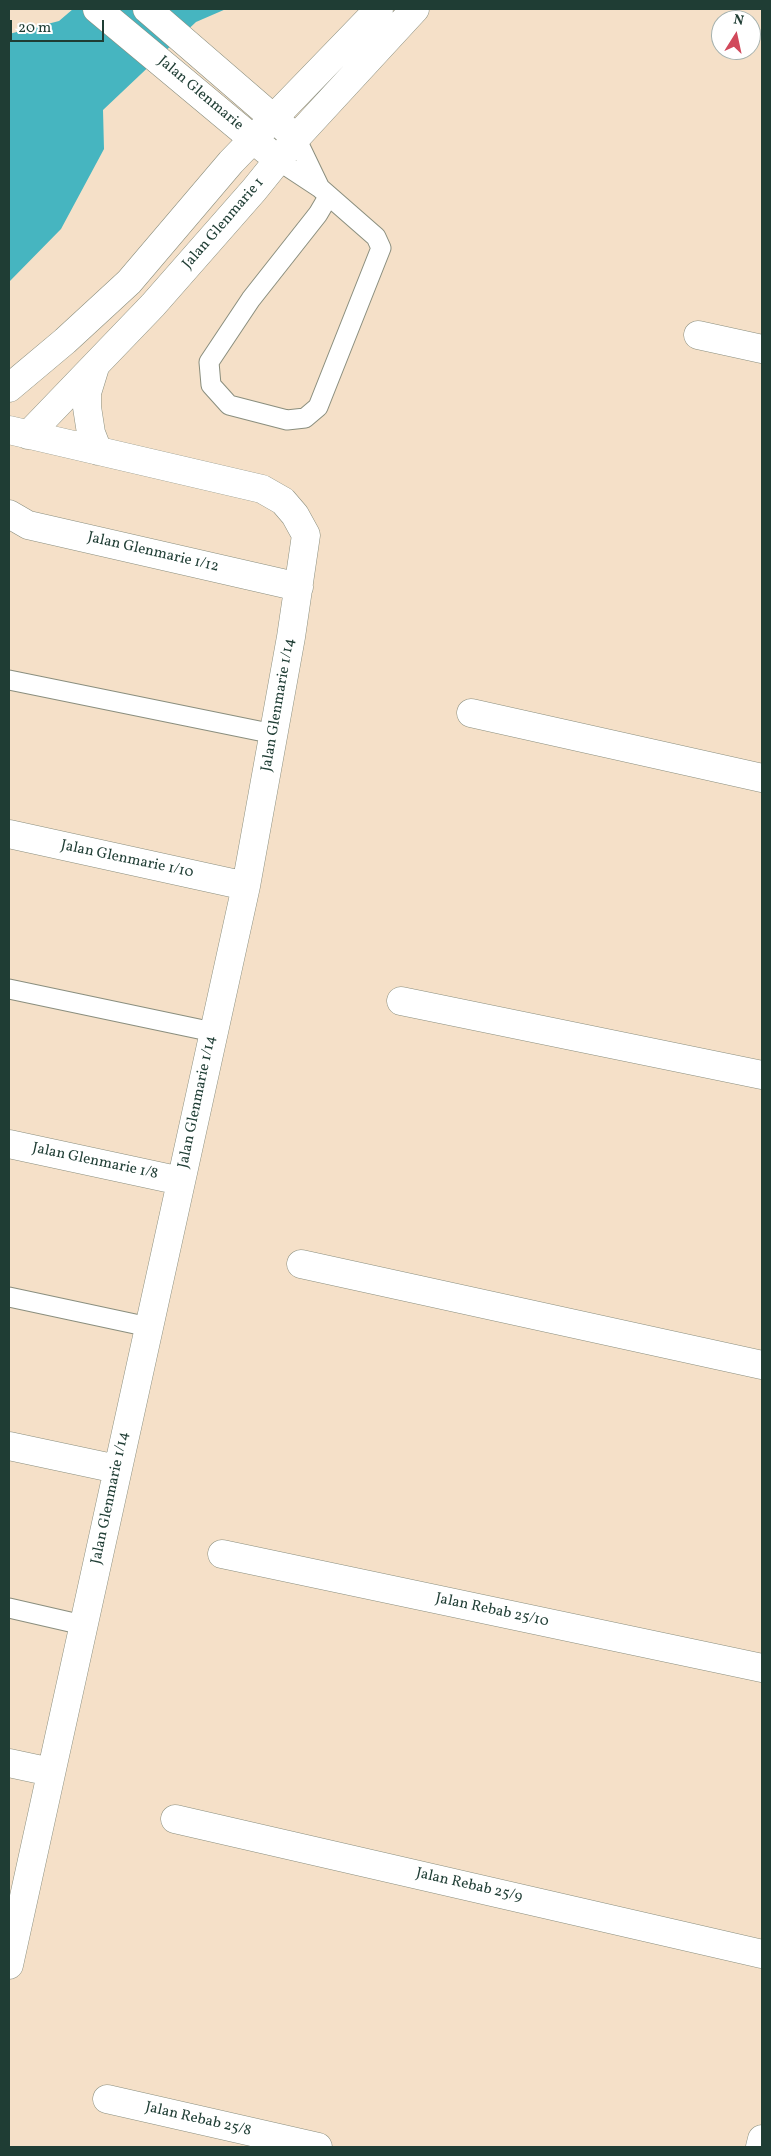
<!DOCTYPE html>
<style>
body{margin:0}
#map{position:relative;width:771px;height:2156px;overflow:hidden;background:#f5e0c8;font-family:Vollkorn,serif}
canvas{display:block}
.frame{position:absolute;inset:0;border:10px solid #1f3d34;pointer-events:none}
.north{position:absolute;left:711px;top:10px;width:50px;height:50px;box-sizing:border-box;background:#fff;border:1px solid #a5b1ae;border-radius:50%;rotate:10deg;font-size:14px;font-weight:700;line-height:20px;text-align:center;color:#1f3d34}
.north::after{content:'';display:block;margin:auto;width:18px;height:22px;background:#d1495b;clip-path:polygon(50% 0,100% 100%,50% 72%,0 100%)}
.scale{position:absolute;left:10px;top:20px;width:94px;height:22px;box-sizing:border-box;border:2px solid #1f3d34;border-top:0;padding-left:6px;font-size:15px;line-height:18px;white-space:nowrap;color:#1f3d34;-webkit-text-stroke:4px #fff;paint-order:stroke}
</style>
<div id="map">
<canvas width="771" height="2156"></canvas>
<div class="frame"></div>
<div class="north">N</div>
<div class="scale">20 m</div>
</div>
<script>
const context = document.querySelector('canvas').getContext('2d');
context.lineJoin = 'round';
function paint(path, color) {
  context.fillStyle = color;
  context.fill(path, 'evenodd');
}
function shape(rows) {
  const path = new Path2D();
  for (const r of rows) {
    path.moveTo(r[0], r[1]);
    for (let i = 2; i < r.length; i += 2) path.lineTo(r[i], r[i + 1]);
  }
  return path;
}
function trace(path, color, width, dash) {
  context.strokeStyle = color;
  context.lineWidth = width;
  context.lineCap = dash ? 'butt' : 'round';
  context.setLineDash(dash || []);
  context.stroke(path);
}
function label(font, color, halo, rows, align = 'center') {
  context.font = font + ' Vollkorn,serif';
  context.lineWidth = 4.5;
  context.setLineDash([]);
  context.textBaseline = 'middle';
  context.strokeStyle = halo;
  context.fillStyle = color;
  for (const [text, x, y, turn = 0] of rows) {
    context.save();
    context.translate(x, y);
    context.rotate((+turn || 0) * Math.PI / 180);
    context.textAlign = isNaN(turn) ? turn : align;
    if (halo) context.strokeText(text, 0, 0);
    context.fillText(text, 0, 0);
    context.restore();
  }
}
const water = shape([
 [73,9,226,9,196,22,103,110,104,149,61,229,9,282,9,34,59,21]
]);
const service = shape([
 [296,138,320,188],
 [279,161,320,188,376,237,381,248,318,407,305,418,287,420,229,405,211,385,209,362,251,299,318,214,328,197],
 [9,680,274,734],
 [9,989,213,1032],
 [9,1297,149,1327],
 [9,1608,83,1625]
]);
const minor = shape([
 [97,9,266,150],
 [147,9,287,130],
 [698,335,762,349],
 [95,367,87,393,87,407,91,433,98,451],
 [9,388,65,341,129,282,231,162,379,9],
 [9,430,262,489,283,501,295,515,306,535,291,637,246,886,9,1965],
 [28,435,153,305,254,190,296,138,415,9],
 [9,514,28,525,299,587],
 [471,713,762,778],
 [9,834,246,886],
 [401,1001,762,1075],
 [9,1144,181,1181],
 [301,1264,762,1365],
 [9,1446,117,1469],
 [222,1554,762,1668],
 [9,1763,51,1772],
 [175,1819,762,1954],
 [107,2099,318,2147],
 [760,2147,762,2139]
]);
const streetNames = [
 ["Jalan Glenmarie",200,94,40],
 ["Jalan Glenmarie 1",224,224,-49],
 ["Jalan Glenmarie 1/12",153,553,13],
 ["Jalan Glenmarie 1/14",279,705,-80],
 ["Jalan Glenmarie 1/10",127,860,12],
 ["Jalan Glenmarie 1/14",198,1102,-78],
 ["Jalan Glenmarie 1/8",95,1162,12],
 ["Jalan Glenmarie 1/14",111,1498,-78],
 ["Jalan Rebab 25/10",492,1611,12],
 ["Jalan Rebab 25/9",469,1886,13],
 ["Jalan Rebab 25/8",198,2120,13]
];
paint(water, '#46b5c0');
trace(service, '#8a8e7e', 21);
trace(minor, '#8a8e7e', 29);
trace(service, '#fff', 19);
trace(minor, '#fff', 28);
label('15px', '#1f3d34', '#fff', streetNames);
</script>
